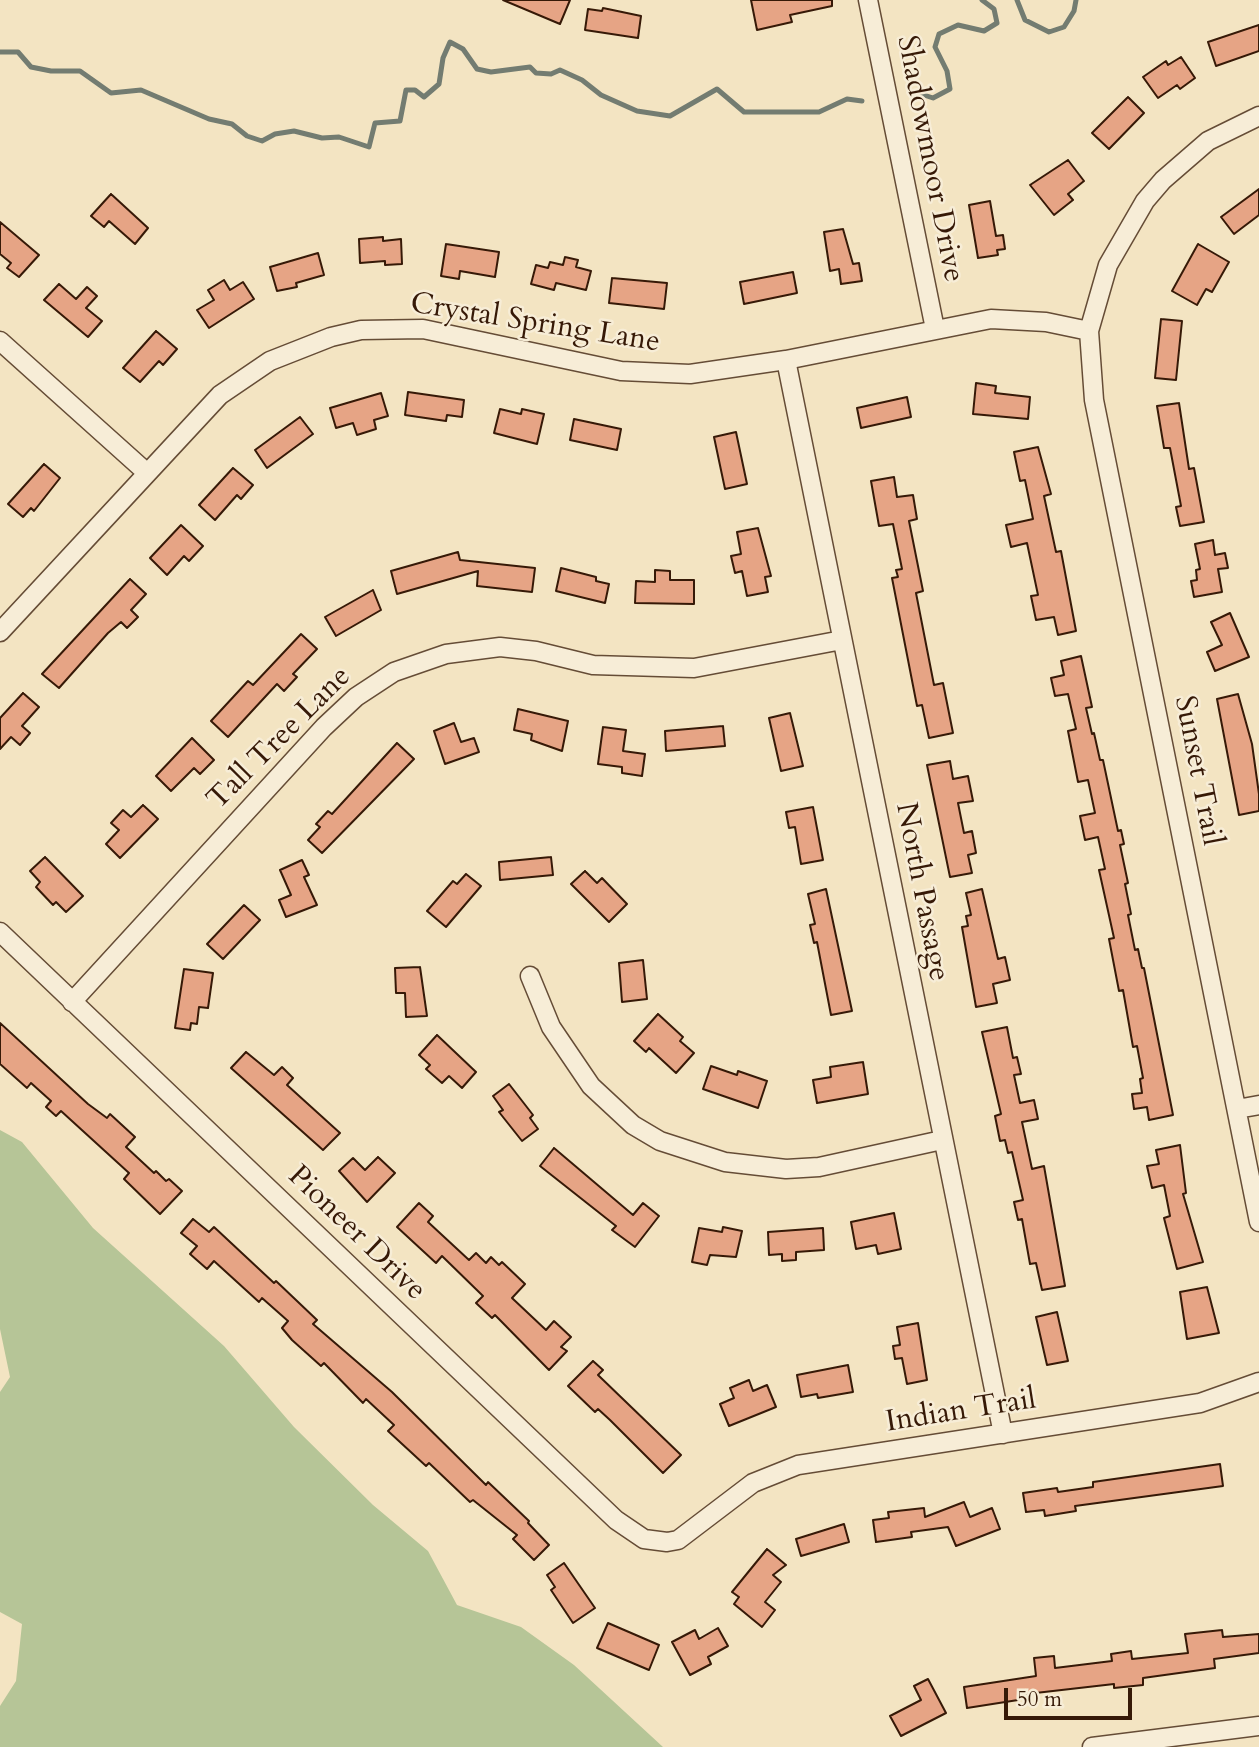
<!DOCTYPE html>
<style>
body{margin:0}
#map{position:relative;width:1259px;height:1747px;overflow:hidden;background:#f3e4c2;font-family:Cardo,serif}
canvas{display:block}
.scale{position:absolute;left:1004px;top:1688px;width:128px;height:32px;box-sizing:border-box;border:4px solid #361907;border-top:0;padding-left:9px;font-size:21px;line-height:24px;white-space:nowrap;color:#361907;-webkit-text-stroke:5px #f7edd7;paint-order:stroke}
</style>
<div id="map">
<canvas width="1259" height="1747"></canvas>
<div class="scale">50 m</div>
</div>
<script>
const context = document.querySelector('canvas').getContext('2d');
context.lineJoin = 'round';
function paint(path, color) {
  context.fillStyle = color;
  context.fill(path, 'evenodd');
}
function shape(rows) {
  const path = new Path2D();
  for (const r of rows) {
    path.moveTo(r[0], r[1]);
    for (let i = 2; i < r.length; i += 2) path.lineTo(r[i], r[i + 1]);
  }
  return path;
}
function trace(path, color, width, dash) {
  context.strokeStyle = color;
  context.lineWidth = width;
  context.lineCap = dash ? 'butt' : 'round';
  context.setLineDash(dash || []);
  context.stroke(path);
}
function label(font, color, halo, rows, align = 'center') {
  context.font = font + ' Cardo,serif';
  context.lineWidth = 5;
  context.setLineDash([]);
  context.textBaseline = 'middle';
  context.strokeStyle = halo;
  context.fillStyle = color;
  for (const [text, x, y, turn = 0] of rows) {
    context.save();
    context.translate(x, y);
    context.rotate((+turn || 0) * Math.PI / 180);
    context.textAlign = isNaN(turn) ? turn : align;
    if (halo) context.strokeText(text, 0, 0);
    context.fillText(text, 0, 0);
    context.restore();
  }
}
const green = shape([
 [0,1130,22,1142,93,1228,224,1346,294,1427,373,1505,428,1551,457,1605,521,1627,574,1665,663,1747,0,1747,0,1706,16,1681,22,1624,0,1612,0,1392,10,1377,0,1329]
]);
const stream = shape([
 [1017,0,1025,20,1049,32,1064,27,1074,11,1076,0],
 [0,52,18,52,31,67,51,71,80,71,111,93,141,90,209,119,232,124,247,136,262,141,275,134,294,131,322,138,339,137,369,147,375,123,400,121,406,90,415,90,424,97,439,84,443,58,450,42,463,49,477,69,491,72,530,67,536,73,551,74,560,70,582,80,601,95,637,111,670,116,717,89,744,112,819,112,847,99,862,101],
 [918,93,933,98,950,89,947,71,935,47,939,34,958,25,984,31,997,23,994,9,982,0]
]);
const building = shape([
 [503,0,570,0,560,24,503,0],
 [751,0,832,0,832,6,790,15,792,22,757,30,751,0],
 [603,8,641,16,638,38,585,30,588,9,602,11,603,8],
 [1259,25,1259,51,1216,66,1208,42,1259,25],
 [1181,57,1195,78,1180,89,1177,85,1158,98,1143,77,1166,61,1168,65,1181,57],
 [1128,97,1144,113,1109,149,1092,133,1128,97],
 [1068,160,1084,181,1068,194,1073,200,1054,215,1030,185,1068,160],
 [1259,189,1259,215,1234,234,1221,217,1259,189],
 [111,194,148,228,135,244,109,221,104,227,91,216,111,194],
 [990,201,996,236,1003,235,1005,249,997,250,998,255,978,258,969,205,990,201],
 [0,222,39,255,19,277,7,268,11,263,0,254,0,222],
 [843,229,853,264,859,263,862,281,841,284,839,269,830,271,824,232,843,229],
 [383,237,383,241,401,239,402,264,385,265,385,261,360,263,359,239,383,237],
 [446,244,499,252,495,277,460,271,459,279,441,276,446,244],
 [1198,244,1229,262,1212,292,1206,289,1197,305,1172,291,1198,244],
 [318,253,324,275,296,283,297,287,277,291,270,267,318,253],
 [565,257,578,260,576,267,591,271,586,290,556,283,554,290,531,284,536,265,548,268,550,262,563,265,565,257],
 [793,272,797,293,744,304,740,282,793,272],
 [612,278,667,283,664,309,609,303,612,278],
 [224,280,230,290,243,282,254,299,209,328,197,310,214,300,208,290,224,280],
 [59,284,76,299,87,287,97,296,86,308,102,321,88,337,44,300,59,284],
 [1161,319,1182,321,1176,380,1155,378,1161,319],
 [156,331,177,349,163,365,159,361,140,382,123,368,156,331],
 [976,383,996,386,995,393,1030,397,1028,419,973,414,976,383],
 [408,392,464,400,462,417,447,415,446,421,405,415,408,392],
 [381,393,388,416,374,420,376,429,357,435,353,423,336,428,330,408,381,393],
 [907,397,911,417,861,428,857,408,907,397],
 [1179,403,1189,469,1194,468,1204,522,1180,526,1176,507,1181,506,1170,448,1164,448,1157,406,1179,403],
 [500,409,521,414,522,409,544,414,537,444,494,433,500,409],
 [300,417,313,434,267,468,255,450,300,417],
 [574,419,621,429,617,450,570,440,574,419],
 [736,432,747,484,725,489,714,437,736,432],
 [1038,447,1051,494,1044,496,1056,552,1061,551,1076,631,1058,635,1054,617,1036,620,1031,596,1038,595,1027,543,1011,547,1006,525,1033,519,1025,480,1020,481,1014,452,1038,447],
 [44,464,60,478,34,511,31,508,23,517,8,504,44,464],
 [233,468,253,485,241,499,237,495,215,520,199,505,233,468],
 [894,477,897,497,913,495,917,519,909,521,923,591,916,593,934,685,943,683,953,733,929,738,922,705,917,706,892,578,898,577,896,570,902,569,893,524,879,526,871,481,894,477],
 [181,525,203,546,189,561,184,556,167,575,150,558,181,525],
 [758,528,771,576,765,577,768,592,747,596,742,571,735,573,731,556,741,554,737,532,758,528],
 [1213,540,1215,555,1225,553,1228,568,1218,569,1222,592,1194,597,1191,581,1197,580,1196,570,1200,569,1195,544,1213,540],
 [458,552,460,560,535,568,532,592,477,586,478,571,397,594,391,571,458,552],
 [561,568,596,577,596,581,609,584,605,603,556,591,561,568],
 [655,570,670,571,670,580,694,580,694,604,635,603,636,581,655,582,655,570],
 [130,579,146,594,131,610,138,617,127,628,121,622,108,633,59,688,42,674,130,579],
 [373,590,381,610,336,636,325,617,373,590],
 [1230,613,1249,657,1215,671,1207,652,1222,645,1211,622,1230,613],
 [301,634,317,649,293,674,297,677,284,691,277,684,228,737,211,721,248,681,253,685,301,634],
 [1081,656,1092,707,1086,708,1092,734,1094,733,1100,760,1103,760,1118,831,1121,830,1124,844,1120,845,1128,883,1125,884,1131,914,1128,915,1135,950,1138,949,1142,968,1144,968,1173,1115,1149,1120,1147,1107,1134,1109,1132,1094,1142,1093,1140,1079,1143,1078,1137,1046,1133,1047,1123,990,1119,991,1109,939,1114,938,1099,870,1105,869,1098,837,1085,840,1080,816,1095,813,1088,780,1078,782,1068,731,1076,729,1068,694,1055,696,1051,678,1064,675,1061,661,1081,656],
 [23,693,39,707,22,726,30,733,20,745,11,737,0,749,0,718,23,693],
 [1238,694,1252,744,1259,794,1259,811,1239,815,1217,699,1238,694],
 [518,709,568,721,562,751,531,740,532,734,514,730,518,709],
 [790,713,803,766,781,771,769,718,790,713],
 [454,723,461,742,474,738,479,752,445,764,434,731,454,723],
 [723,726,725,746,666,751,665,731,723,726],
 [603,727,626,730,623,751,645,754,642,776,622,773,622,767,598,764,603,727],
 [192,738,214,760,200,774,194,768,171,791,156,776,192,738],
 [397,743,414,759,322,853,308,840,320,827,316,824,328,811,332,814,397,743],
 [950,761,953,779,968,776,973,801,958,803,964,833,972,831,976,853,968,855,972,873,950,877,927,765,950,761],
 [143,805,158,819,120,858,106,844,119,830,111,823,123,810,131,817,143,805],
 [813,807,823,860,801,864,795,827,789,828,786,812,813,807],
 [45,857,83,896,66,912,56,902,53,905,36,887,40,882,30,871,45,857],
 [551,857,553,875,500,880,499,862,551,857],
 [302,860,309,875,304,877,317,905,286,917,279,900,291,895,280,870,302,860],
 [585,871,597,883,602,878,627,904,609,922,571,884,585,871],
 [466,874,481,886,446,927,427,911,453,881,457,884,466,874],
 [826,889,852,1011,831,1015,817,942,814,943,810,925,815,924,808,894,826,889],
 [982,889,998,959,1005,957,1010,980,993,984,997,1003,976,1007,962,927,968,926,966,916,971,915,966,893,982,889],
 [244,905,260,920,223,959,207,944,244,905],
 [643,960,647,999,622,1002,619,963,643,960],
 [420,967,427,1016,406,1017,405,993,396,993,395,968,420,967],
 [184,969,213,973,208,1008,199,1007,197,1024,191,1023,190,1030,175,1028,184,969],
 [658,1014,683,1037,680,1041,694,1053,676,1073,649,1048,646,1052,634,1041,658,1014],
 [0,1023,88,1104,107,1118,110,1114,135,1137,126,1147,154,1173,156,1171,166,1181,169,1179,182,1191,160,1214,124,1179,129,1173,61,1111,56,1116,46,1107,51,1101,31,1083,27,1088,0,1064,0,1023],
 [1007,1027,1013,1058,1017,1057,1021,1074,1014,1075,1020,1103,1034,1100,1038,1119,1022,1122,1032,1169,1044,1166,1065,1286,1042,1290,1036,1263,1030,1264,1022,1219,1018,1220,1014,1202,1023,1200,1012,1152,1008,1153,1005,1140,1000,1141,995,1116,1001,1114,982,1032,1007,1027],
 [437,1035,476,1072,462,1088,449,1076,442,1083,426,1069,430,1065,419,1055,437,1035],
 [246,1052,274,1075,282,1067,293,1078,287,1085,340,1133,323,1150,231,1068,246,1052],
 [863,1062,868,1094,817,1103,813,1080,831,1077,830,1067,863,1062],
 [711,1066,737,1075,738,1071,767,1081,758,1108,703,1089,711,1066],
 [509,1084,533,1115,530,1118,538,1129,522,1141,499,1112,503,1110,493,1096,509,1084],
 [1180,1145,1186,1193,1183,1194,1203,1262,1177,1269,1164,1218,1170,1216,1164,1185,1152,1188,1147,1166,1159,1164,1156,1150,1180,1145],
 [554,1148,633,1215,643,1203,659,1216,635,1247,612,1230,616,1226,540,1166,554,1148],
 [378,1157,395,1173,367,1202,339,1171,353,1158,365,1170,378,1157],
 [419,1203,433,1216,428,1222,469,1260,476,1253,486,1263,491,1257,499,1265,502,1262,525,1284,512,1298,546,1330,554,1321,571,1337,561,1347,567,1351,549,1370,495,1315,492,1318,476,1303,483,1296,442,1256,436,1263,397,1227,419,1203],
 [894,1213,901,1249,878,1254,876,1245,856,1249,851,1222,894,1213],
 [193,1219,209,1232,214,1227,274,1283,276,1281,317,1320,313,1324,392,1392,486,1485,488,1482,529,1521,528,1523,549,1545,534,1560,513,1539,517,1535,473,1500,470,1502,429,1463,426,1466,388,1431,394,1425,366,1399,363,1403,324,1363,321,1366,292,1340,282,1328,288,1321,262,1298,259,1302,214,1261,207,1269,190,1254,197,1246,181,1233,193,1219],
 [723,1227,742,1231,736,1257,710,1255,707,1265,692,1262,699,1228,722,1232,723,1227],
 [823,1228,824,1250,796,1252,796,1260,782,1261,782,1254,769,1255,768,1232,823,1228],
 [1207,1287,1219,1333,1187,1339,1180,1292,1207,1287],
 [1057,1312,1068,1361,1047,1365,1036,1317,1057,1312],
 [918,1323,927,1380,907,1384,902,1358,895,1359,893,1346,900,1345,897,1327,918,1323],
 [593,1361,603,1370,598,1375,681,1455,663,1473,610,1420,598,1409,595,1412,568,1386,593,1361],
 [848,1365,853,1392,818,1398,817,1394,801,1397,797,1375,848,1365],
 [749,1380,753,1391,767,1385,776,1407,729,1426,720,1404,734,1398,730,1388,749,1380],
 [1220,1464,1223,1486,1075,1506,1076,1511,1045,1516,1044,1510,1026,1512,1023,1493,1057,1488,1058,1492,1093,1487,1093,1482,1220,1464],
 [964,1502,970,1517,992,1508,1000,1529,956,1546,948,1527,911,1532,912,1537,876,1542,873,1520,889,1518,888,1512,924,1508,925,1517,964,1502],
 [844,1524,849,1542,801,1556,796,1539,844,1524],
 [767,1549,786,1565,773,1575,781,1582,765,1602,775,1610,762,1627,734,1604,739,1597,732,1592,767,1549],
 [564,1563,595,1608,573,1623,551,1590,555,1587,547,1575,564,1563],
 [608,1623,659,1645,649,1670,597,1648,608,1623],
 [718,1628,728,1646,708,1657,711,1664,690,1675,672,1642,695,1630,699,1639,718,1628],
 [1222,1630,1223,1637,1259,1634,1259,1653,1214,1659,1215,1668,1143,1678,1143,1685,1114,1688,1114,1684,1018,1695,1018,1700,967,1708,964,1687,1036,1676,1034,1658,1054,1656,1055,1668,1112,1661,1111,1654,1131,1651,1132,1659,1188,1653,1185,1634,1222,1630],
 [928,1679,946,1713,901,1736,890,1716,921,1700,914,1686,928,1679]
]);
const street = shape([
 [868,0,935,329],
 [1259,116,1208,141,1163,180,1145,201,1108,265,1089,331,1094,400,1259,1222],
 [0,341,146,472],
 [786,360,1003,1434],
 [0,632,220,395,270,361,331,337,361,330,423,329,621,371,690,374,786,360,991,319,1046,322,1089,331],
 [0,932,616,1520,644,1539,667,1542,678,1540,753,1483,798,1465,1200,1403,1259,1382],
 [530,976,551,1027,591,1086,633,1125,660,1141,725,1162,786,1169,819,1167,942,1140],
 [72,1002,324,727,356,697,394,672,446,654,500,647,536,651,593,665,694,668,842,640],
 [1237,1109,1259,1105],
 [1092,1747,1259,1726]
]);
const streetNames = [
 ["Shadowmoor Drive",929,159,79],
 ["Crystal Spring Lane",535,324,9],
 ["Tall Tree Lane",280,739,-45],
 ["Sunset Trail",1197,771,79],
 ["North Passage",921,892,79],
 ["Pioneer Drive",356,1234,44],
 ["Indian Trail",961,1412,-9]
];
paint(green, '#b6c597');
trace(stream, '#737c71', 5);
paint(building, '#e6a485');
trace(building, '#361907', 2);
trace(street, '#654c36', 21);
trace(street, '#f7edd7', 18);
label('30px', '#361907', '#f7edd7', streetNames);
</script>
